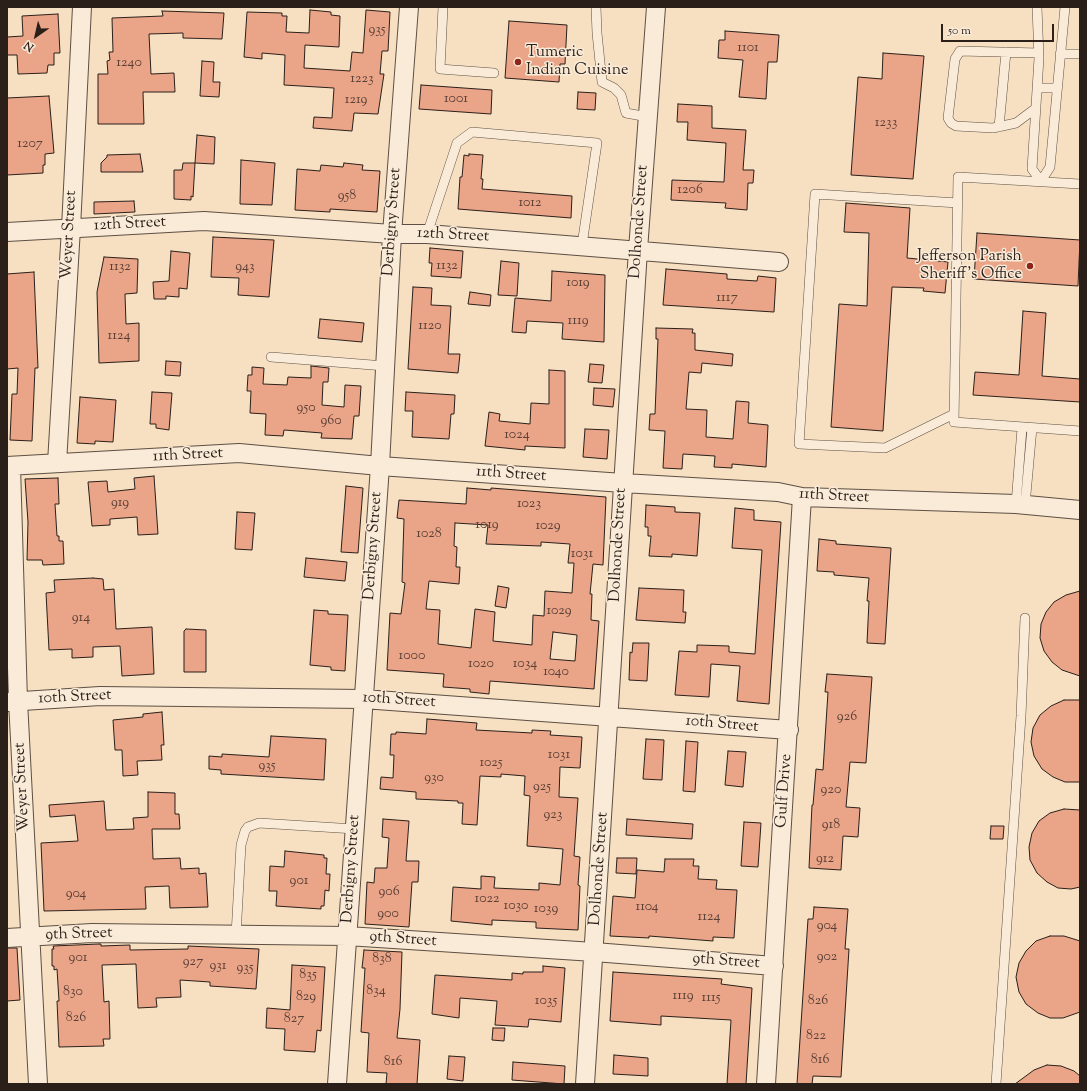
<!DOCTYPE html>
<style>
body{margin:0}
#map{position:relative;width:1087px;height:1091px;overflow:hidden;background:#f6e0c1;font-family:"Sorts Mill Goudy",serif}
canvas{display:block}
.frame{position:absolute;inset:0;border:8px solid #2b1f1a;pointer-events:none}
.north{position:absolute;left:16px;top:16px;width:40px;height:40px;-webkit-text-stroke:3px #f9ebd7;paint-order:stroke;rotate:214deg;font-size:11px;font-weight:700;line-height:16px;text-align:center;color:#2b1f1a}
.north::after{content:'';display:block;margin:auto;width:14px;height:18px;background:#2b1f1a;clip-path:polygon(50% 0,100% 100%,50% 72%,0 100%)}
.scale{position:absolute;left:941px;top:24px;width:113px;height:18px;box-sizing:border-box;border:2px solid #2b1f1a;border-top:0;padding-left:5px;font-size:12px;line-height:14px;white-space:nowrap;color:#2b1f1a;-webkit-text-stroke:3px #f9ebd7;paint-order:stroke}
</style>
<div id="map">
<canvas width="1087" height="1091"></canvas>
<div class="frame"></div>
<div class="north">N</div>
<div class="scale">50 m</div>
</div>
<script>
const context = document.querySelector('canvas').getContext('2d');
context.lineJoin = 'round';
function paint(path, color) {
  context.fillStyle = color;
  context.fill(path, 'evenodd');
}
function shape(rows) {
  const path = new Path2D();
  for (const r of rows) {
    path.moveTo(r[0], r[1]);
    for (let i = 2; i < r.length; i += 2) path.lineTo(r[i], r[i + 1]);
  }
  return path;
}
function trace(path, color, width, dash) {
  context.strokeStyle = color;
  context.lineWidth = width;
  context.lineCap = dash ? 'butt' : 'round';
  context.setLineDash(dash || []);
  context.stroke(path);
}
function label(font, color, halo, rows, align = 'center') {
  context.font = font + ' "Sorts Mill Goudy",serif';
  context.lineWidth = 3;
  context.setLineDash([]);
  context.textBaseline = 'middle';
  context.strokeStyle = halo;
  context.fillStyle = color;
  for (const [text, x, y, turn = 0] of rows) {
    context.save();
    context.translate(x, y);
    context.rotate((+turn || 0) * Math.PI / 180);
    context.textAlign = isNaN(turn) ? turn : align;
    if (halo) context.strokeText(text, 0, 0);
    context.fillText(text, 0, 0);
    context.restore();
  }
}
const building = shape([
 [310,10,331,12,331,15,340,16,339,47,305,45,304,68,350,71,352,52,363,53,366,10,390,12,388,51,382,51,380,74,384,74,378,114,354,113,352,131,313,128,314,117,332,118,334,88,284,85,285,55,262,53,262,59,244,57,247,12,282,13,282,16,287,16,286,32,309,33,310,10],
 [162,11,224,13,222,39,183,38,183,33,149,34,151,74,174,73,175,92,143,92,144,124,98,124,98,74,108,74,107,61,110,60,109,52,113,52,112,18,163,16,162,11],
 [58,14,60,53,54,53,54,65,48,65,47,73,18,74,17,55,7,55,7,37,23,36,22,16,58,14],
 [509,21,567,25,565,64,560,64,559,82,505,78,509,21],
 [725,31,779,35,777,62,768,62,766,99,739,97,743,60,718,58,719,40,725,40,725,31],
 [883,53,924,56,913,179,851,175,858,77,882,79,883,53],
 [202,61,214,62,213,82,220,82,219,97,200,96,202,61],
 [421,85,492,90,491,114,419,109,421,85],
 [578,92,596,93,595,110,577,109,578,92],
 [49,96,54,153,45,154,45,165,43,165,43,173,7,175,7,98,49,96],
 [678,104,712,106,712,128,746,130,743,170,754,170,753,183,748,183,747,210,725,208,726,203,671,200,672,180,724,182,726,143,687,140,688,122,677,122,678,104],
 [197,135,215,137,214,164,195,163,193,197,191,196,191,200,174,199,174,170,182,170,183,163,195,163,197,135],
 [140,154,143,172,101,172,101,163,107,157,107,155,140,154],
 [469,154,483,155,481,179,483,179,482,189,572,196,571,218,458,209,460,177,462,177,464,155,469,156,469,154],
 [241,160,275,163,272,205,240,204,241,160],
 [344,163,363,165,362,170,380,171,377,212,330,209,330,212,295,210,297,169,320,171,321,165,343,167,344,163],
 [134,201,135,212,94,214,94,202,134,201],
 [846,203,910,208,907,258,948,262,945,293,923,291,924,288,892,287,883,431,831,427,839,304,867,306,869,233,844,232,846,203],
 [977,233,1080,240,1078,286,974,279,977,233],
 [213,237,274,240,269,297,238,295,239,278,211,277,213,237],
 [430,248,463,251,461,278,431,276,432,263,429,263,430,248],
 [171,251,190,253,187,289,179,288,179,297,166,296,166,299,154,299,153,282,169,281,171,251],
 [104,257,138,259,137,293,125,294,126,324,139,323,139,361,99,363,97,292,104,257],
 [501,261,519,263,517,296,498,295,501,261],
 [666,269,727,274,727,279,757,281,758,276,776,278,774,312,663,305,666,269],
 [552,271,605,275,604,342,562,339,563,323,527,321,526,333,512,332,515,298,551,301,552,271],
 [34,272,38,368,35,368,32,441,10,440,12,394,17,394,18,368,7,369,7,274,34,272],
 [413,287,432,288,431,305,451,306,448,354,460,354,458,373,408,369,413,287],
 [470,292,491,295,490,306,468,304,470,292],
 [1023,311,1046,313,1042,376,1080,379,1080,402,973,395,975,372,1019,375,1023,311],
 [320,319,364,323,362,342,318,338,320,319],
 [656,328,693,329,692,333,695,333,695,350,733,354,732,366,702,363,701,373,689,372,686,409,707,410,706,437,733,439,736,401,749,402,748,423,768,425,766,467,732,464,732,468,714,467,715,456,683,454,682,469,663,468,665,431,649,430,650,414,655,414,658,339,656,339,656,328],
 [166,361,181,362,180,376,165,375,166,361],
 [590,364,604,365,602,383,588,382,590,364],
 [311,366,329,368,328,382,323,382,322,405,344,407,345,385,361,386,359,416,354,416,352,439,321,438,322,433,284,430,283,436,265,435,266,414,250,413,251,391,247,391,248,375,252,375,252,367,264,368,263,384,287,385,288,377,311,378,311,366],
 [549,370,565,371,565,448,525,446,525,450,485,446,489,412,500,414,499,421,530,424,531,403,549,404,549,370],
 [594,388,615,389,613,407,593,405,594,388],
 [152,392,172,393,169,430,156,428,156,424,150,424,152,392],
 [406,392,455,395,454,414,451,414,449,439,412,437,413,411,405,411,406,392],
 [80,397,116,400,113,442,95,441,95,444,77,443,80,397],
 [585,429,609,430,607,459,583,457,585,429],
 [154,476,158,534,138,535,137,517,110,519,110,525,92,526,88,482,107,481,108,492,135,489,134,478,154,476],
 [58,478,59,504,55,504,57,536,59,536,59,541,63,541,64,564,43,565,42,560,27,560,28,522,25,479,58,478],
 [346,486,363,488,358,553,341,552,346,486],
 [467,488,491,490,491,488,606,497,603,565,593,564,590,594,592,594,591,620,599,621,594,689,490,681,489,694,470,692,470,689,443,687,444,674,387,670,390,613,401,614,405,583,402,582,404,519,397,518,399,500,466,504,467,488],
 [455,523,488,525,486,544,541,546,541,542,570,544,568,563,574,563,572,593,545,591,544,616,533,615,532,645,493,641,495,612,475,609,471,648,438,644,440,610,426,609,429,581,459,584,460,567,456,567,457,547,454,546,455,523],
 [553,632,577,635,575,661,550,659,553,632],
 [646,505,675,507,675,512,700,513,697,556,672,554,672,557,649,556,651,536,648,536,648,527,645,527,646,505],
 [735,508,754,510,754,520,781,522,769,704,737,701,740,666,711,664,709,697,675,695,679,651,697,652,697,645,729,646,729,652,755,654,762,550,732,548,735,508],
 [237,512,255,513,252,550,235,549,237,512],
 [819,539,836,541,836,544,891,548,885,644,867,643,869,601,867,601,869,578,834,575,834,572,817,571,819,539],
 [306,558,347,562,345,581,304,577,306,558],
 [93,578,103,579,104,590,114,589,116,629,152,627,154,674,122,676,120,646,93,647,93,657,72,658,72,649,49,650,46,593,55,592,54,580,93,578],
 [498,586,509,588,506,608,495,606,498,586],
 [639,588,684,590,683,612,686,612,685,623,636,620,639,588],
 [1080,591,1080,676,1062,670,1052,662,1044,651,1040,638,1041,624,1046,612,1054,602,1066,595,1080,591],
 [314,610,328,611,328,614,348,615,345,671,331,670,331,667,310,665,314,610],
 [186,629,206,630,206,672,184,672,184,631,186,629],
 [633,643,649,643,647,681,629,680,630,652,632,653,633,643],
 [827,674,872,677,866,763,850,762,846,807,860,808,858,837,843,836,841,870,809,868,812,805,813,805,816,769,823,770,828,692,825,692,827,674],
 [1064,700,1080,700,1080,782,1065,782,1053,777,1042,769,1034,756,1031,742,1033,728,1040,715,1051,706,1064,700],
 [162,712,164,745,161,745,162,760,137,761,138,775,123,776,122,750,115,750,113,720,143,717,143,714,162,712],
 [427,719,477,723,476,730,532,733,532,730,551,731,550,735,582,737,580,768,560,767,559,797,578,798,574,856,580,857,578,885,580,886,578,930,536,928,536,922,492,920,492,925,451,921,453,887,481,889,481,876,495,877,494,888,539,890,539,883,560,885,563,849,527,846,530,796,524,795,525,776,501,774,501,777,480,776,477,825,462,824,463,803,458,803,458,801,416,799,416,792,380,789,381,777,393,778,394,755,390,755,391,734,396,734,396,732,426,734,427,719],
 [271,736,326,739,324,780,221,774,221,770,209,769,209,756,222,757,222,754,269,757,271,736],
 [646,739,664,740,662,780,643,779,646,739],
 [686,741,698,742,695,792,683,791,686,741],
 [728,751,746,752,743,787,725,785,728,751],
 [148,792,175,793,175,814,179,814,180,829,152,829,153,859,180,858,181,869,199,868,199,874,206,873,208,907,170,908,169,886,145,887,146,909,44,911,41,843,78,841,75,815,50,817,49,805,104,801,106,830,134,829,133,818,148,817,148,792],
 [1064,809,1080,810,1080,887,1071,889,1058,888,1047,882,1037,873,1030,860,1029,847,1032,833,1039,821,1050,813,1064,809],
 [383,819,409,821,406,861,419,861,418,882,412,882,409,927,365,924,367,882,374,883,375,868,387,868,389,838,382,837,383,819],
 [627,819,693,824,692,839,626,835,627,819],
 [744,822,761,823,758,867,741,866,744,822],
 [991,826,1004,826,1003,839,990,839,991,826],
 [285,851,324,855,324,858,327,858,326,874,330,874,329,891,325,890,324,906,321,906,321,909,276,906,277,891,269,891,270,866,284,867,285,851],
 [617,858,637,858,636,874,616,873,617,858],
 [665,859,694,859,693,866,699,866,698,879,717,880,716,889,737,890,734,938,713,937,713,941,649,936,649,938,610,936,613,896,635,898,637,870,664,872,665,859],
 [814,907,848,909,845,949,849,949,841,1077,813,1076,812,1084,797,1084,808,919,813,919,814,907],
 [1050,936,1064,936,1080,941,1080,1012,1063,1018,1050,1018,1038,1013,1026,1004,1019,992,1016,977,1019,963,1026,951,1036,941,1050,936],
 [99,944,101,944,101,946,130,945,130,950,188,949,188,946,259,949,256,989,210,986,210,982,180,980,181,997,156,998,157,1007,138,1008,136,964,102,965,104,1002,109,1001,110,1039,103,1039,104,1046,59,1047,57,1001,59,1001,57,969,54,970,54,966,52,966,52,949,54,949,53,946,99,944],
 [7,948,17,948,20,1000,7,1001,7,948],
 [364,950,402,952,400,1009,397,1038,420,1040,417,1084,386,1084,387,1073,367,1072,369,1033,361,1032,365,968,362,968,364,950],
 [292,965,325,967,321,1031,317,1030,315,1052,284,1050,285,1029,266,1028,267,1008,290,1010,292,965],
 [543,966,565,968,561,1022,529,1019,528,1027,495,1025,497,1001,460,998,459,1018,432,1014,435,975,512,980,512,973,523,974,523,972,543,972,543,966],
 [613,972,722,979,721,984,752,988,746,1084,727,1084,731,1020,661,1016,661,1025,610,1021,613,972],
 [493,1028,505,1028,504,1041,492,1040,493,1028],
 [614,1055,648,1058,648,1076,613,1074,614,1055],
 [449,1056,465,1057,463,1081,447,1079,449,1056],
 [513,1062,565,1066,564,1084,512,1080,513,1062],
 [1047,1065,1061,1066,1074,1071,1080,1076,1080,1084,1015,1084,1034,1070,1047,1065]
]);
const lane = shape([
 [443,7,440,69,494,73],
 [596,7,597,33,602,82,614,88,621,95,626,113,648,117],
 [1037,7,1039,58,1032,169,1041,181],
 [1060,54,1080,54],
 [1037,88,1057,88],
 [1036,108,1016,123,993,128,956,126,951,123,948,118,955,59,960,51,1039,53],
 [999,127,1006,52],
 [1041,181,1050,167,1065,7],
 [1080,184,958,177,954,422,1080,431],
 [427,234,457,143,472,132,597,143,582,245],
 [271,357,385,366],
 [954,414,885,448,799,444,815,194,958,203],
 [1016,504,1022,428],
 [1025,505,1032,428],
 [236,935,241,845,245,831,248,827,259,823,355,829],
 [996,1084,1021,716,1025,618]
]);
const street = shape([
 [7,232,204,221,392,234,427,234,779,262],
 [57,463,71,228,82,7],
 [7,466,239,453,380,466,623,483,778,492,802,497,1016,504,1080,510],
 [11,466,18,701,38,1084],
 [7,702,100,696,363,699,789,730],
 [7,938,92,933,347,936,594,952,774,966],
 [337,1084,380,466,392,234,409,7],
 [585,1084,638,250,656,7],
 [766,1084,802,497]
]);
const markers = [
 [518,62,4,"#8f2418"],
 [1030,266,4,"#8f2418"]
];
const numberNames = [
 ["935",377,31],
 ["1101",748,49],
 ["1240",129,64],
 ["1223",362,80],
 ["1001",456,100],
 ["1219",356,101],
 ["1233",886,124],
 ["1207",30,145],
 ["1206",690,191],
 ["958",347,197],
 ["1012",530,204],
 ["1132",447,267],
 ["1132",120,268],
 ["943",245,268],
 ["1019",578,284],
 ["1117",727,299],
 ["1119",578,322],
 ["1120",430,327],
 ["1124",119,337],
 ["950",306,409],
 ["960",331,422],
 ["1024",517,436],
 ["919",120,504],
 ["1023",529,505],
 ["1019",487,526],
 ["1029",548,527],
 ["1028",429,535],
 ["1031",582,555],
 ["1029",559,612],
 ["914",81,619],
 ["1000",412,657],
 ["1020",481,665],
 ["1034",525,665],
 ["1040",556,673],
 ["926",847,718],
 ["1031",559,756],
 ["1025",491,764],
 ["935",267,767],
 ["930",434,779],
 ["925",542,788],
 ["920",831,791],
 ["923",553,816],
 ["918",831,826],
 ["912",825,860],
 ["901",299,882],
 ["906",389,893],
 ["904",76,895],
 ["1022",487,900],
 ["1030",516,907],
 ["1104",647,908],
 ["1039",546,910],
 ["900",388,915],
 ["1124",709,918],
 ["904",827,927],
 ["902",827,958],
 ["901",78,959],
 ["838",382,960],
 ["927",193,963],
 ["931",218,967],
 ["935",245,969],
 ["835",308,976],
 ["834",376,992],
 ["830",73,993],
 ["1119",683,997],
 ["829",306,998],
 ["1115",711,999],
 ["1035",546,1002],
 ["826",818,1002],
 ["826",76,1019],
 ["827",294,1020],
 ["822",816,1037],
 ["816",820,1061],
 ["816",393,1063]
];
const poiNames = [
 ["Tumeric",526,53],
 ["Indian Cuisine",526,71],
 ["Jefferson Parish",1022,257,"right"],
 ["Sheriff's Office",1022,275,"right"]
];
const streetNames = [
 ["Derbigny Street",393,222,-86],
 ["Dolhonde Street",640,222,-86],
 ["12th Street",130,225,-3],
 ["Weyer Street",70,235,-87],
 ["12th Street",453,236,3],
 ["11th Street",188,456,-3],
 ["11th Street",511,475,4],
 ["11th Street",834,497,3],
 ["Dolhonde Street",619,545,-87],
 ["Derbigny Street",374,546,-86],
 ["10th Street",75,698,-3],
 ["10th Street",399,701,4],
 ["10th Street",722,725,5],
 ["Weyer Street",23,787,-93],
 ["Gulf Drive",785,791,-86],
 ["Derbigny Street",352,869,-86],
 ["Dolhonde Street",600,869,-86],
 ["9th Street",79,935,-2],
 ["9th Street",403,940,4],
 ["9th Street",726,962,4]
];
paint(building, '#eaa488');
trace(building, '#2b1f1a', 1);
trace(lane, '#5e4f44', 10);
trace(street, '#5e4f44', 20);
trace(lane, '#f9ebd7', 9);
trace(street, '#f9ebd7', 18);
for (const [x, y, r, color] of markers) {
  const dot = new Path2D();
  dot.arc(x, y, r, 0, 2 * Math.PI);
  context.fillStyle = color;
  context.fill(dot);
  trace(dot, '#f9ebd7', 1.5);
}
label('14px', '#5b4036', null, numberNames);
label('16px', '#2b1f1a', '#f9ebd7', poiNames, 'left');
label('16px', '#2b1f1a', '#f9ebd7', streetNames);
</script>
